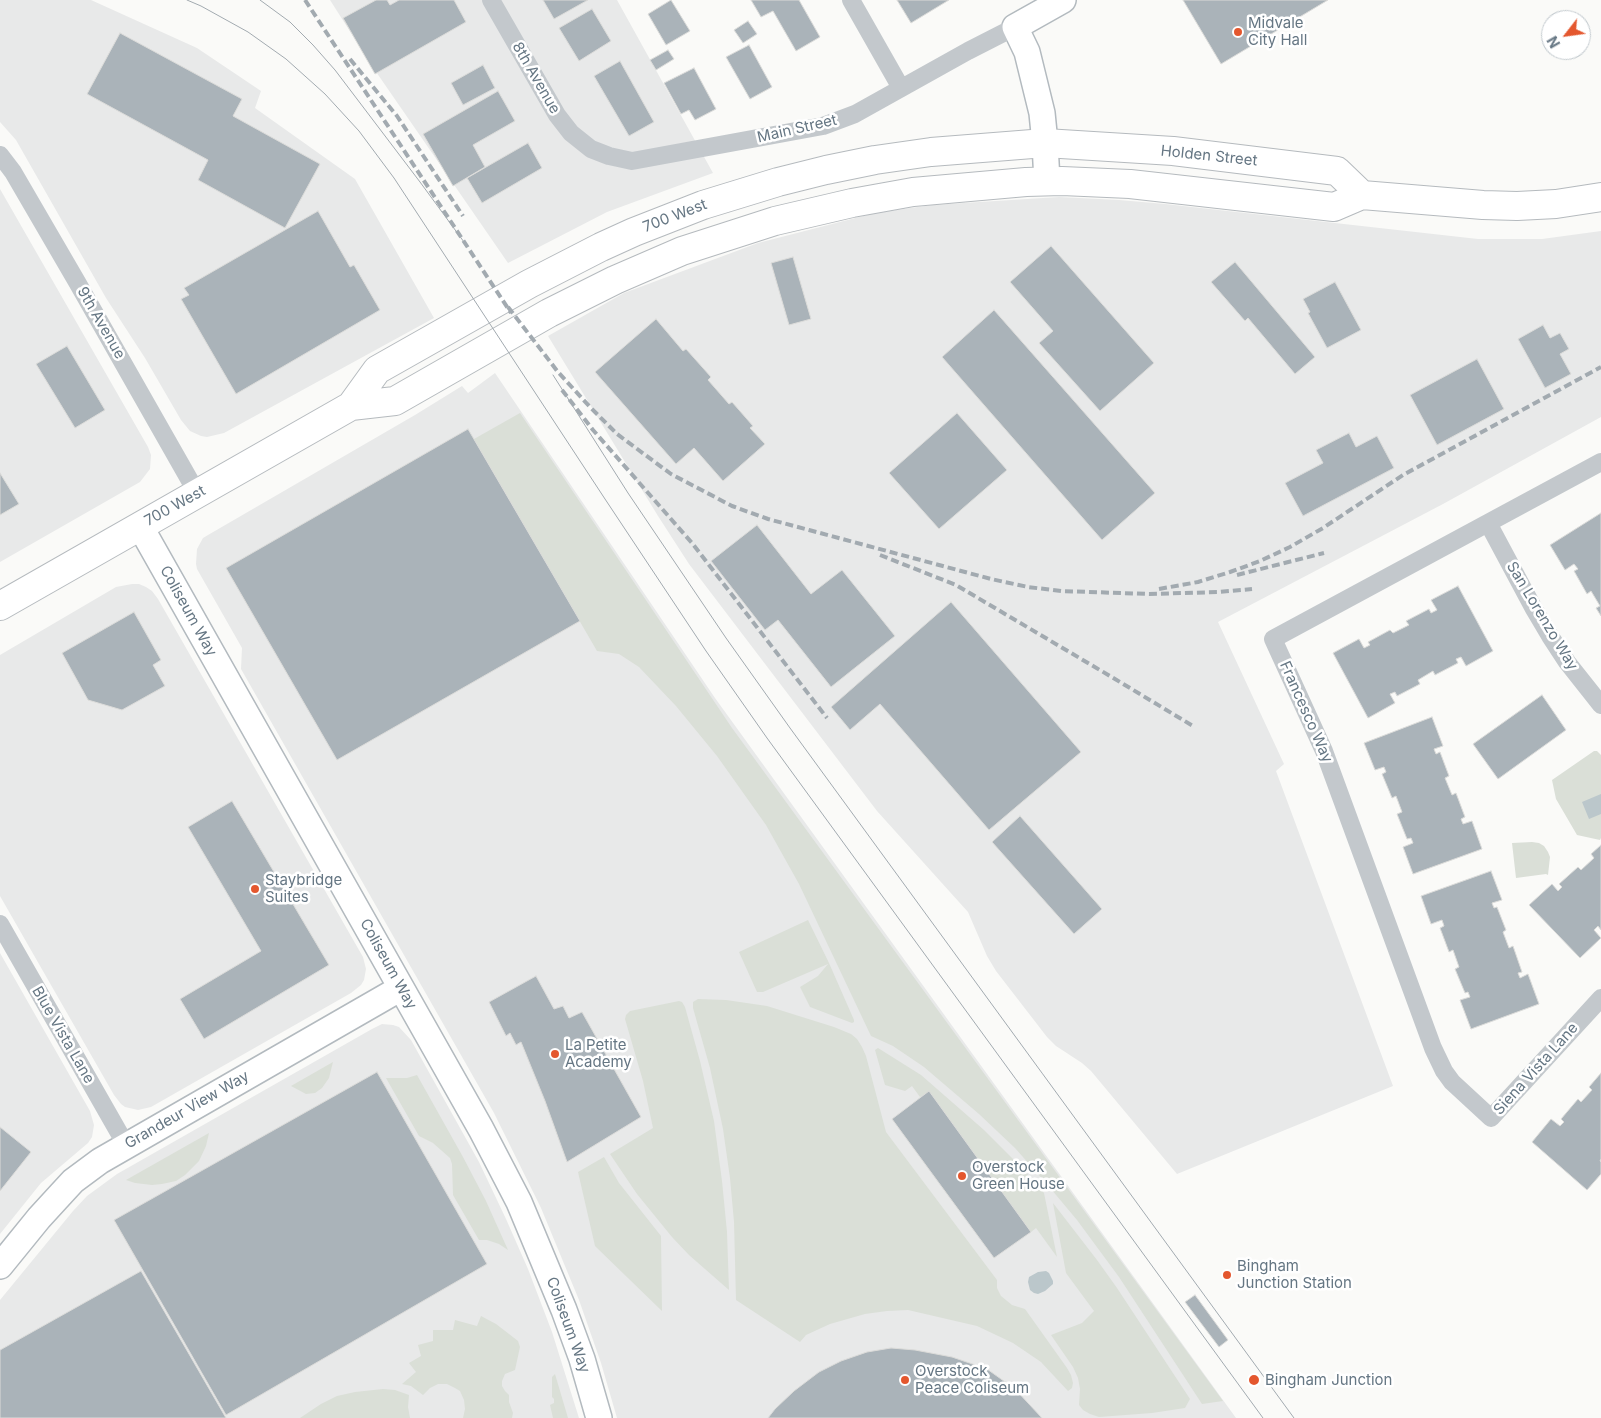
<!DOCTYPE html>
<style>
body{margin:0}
#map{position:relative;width:1601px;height:1418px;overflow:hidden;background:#fafaf8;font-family:Inter,sans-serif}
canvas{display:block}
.north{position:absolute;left:1541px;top:10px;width:50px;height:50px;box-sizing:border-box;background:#fff;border:1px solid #c1c8cd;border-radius:50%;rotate:240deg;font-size:14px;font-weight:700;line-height:20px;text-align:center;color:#657683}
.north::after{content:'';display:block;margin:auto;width:18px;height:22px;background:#e4572e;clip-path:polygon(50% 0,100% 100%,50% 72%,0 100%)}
</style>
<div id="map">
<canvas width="1601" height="1418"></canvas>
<div class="north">N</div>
</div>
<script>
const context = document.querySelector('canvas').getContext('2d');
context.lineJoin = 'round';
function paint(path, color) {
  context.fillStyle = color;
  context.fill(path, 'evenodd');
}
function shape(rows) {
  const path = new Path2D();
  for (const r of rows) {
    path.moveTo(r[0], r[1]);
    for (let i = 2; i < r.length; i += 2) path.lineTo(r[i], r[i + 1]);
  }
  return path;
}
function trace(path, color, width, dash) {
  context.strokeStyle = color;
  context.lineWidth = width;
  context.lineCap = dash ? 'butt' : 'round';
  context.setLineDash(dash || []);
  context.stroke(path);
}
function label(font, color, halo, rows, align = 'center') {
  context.font = font + ' Inter,sans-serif';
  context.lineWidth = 5;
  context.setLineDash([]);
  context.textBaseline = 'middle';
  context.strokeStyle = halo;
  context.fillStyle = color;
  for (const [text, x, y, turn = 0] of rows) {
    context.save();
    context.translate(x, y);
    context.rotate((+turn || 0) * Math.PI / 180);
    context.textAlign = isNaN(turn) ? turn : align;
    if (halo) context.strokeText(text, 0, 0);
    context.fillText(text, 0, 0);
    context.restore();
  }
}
const built = shape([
 [0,0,91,0,197,48,261,91,255,108,355,179,434,318,224,433,207,437,201,436,190,431,181,420,145,358,106,298,16,140,0,122],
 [330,0,617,0,713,173,607,212,508,263,372,66],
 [0,189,148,447,151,455,150,469,140,482,0,562],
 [1059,197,1119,200,1165,204,1478,239,1542,239,1601,231,1601,417,1443,504,1218,622,1284,764,1276,771,1393,1086,1177,1174,1091,1071,1082,1063,1056,1046,1047,1037,996,971,987,956,968,912,877,811,689,564,658,516,548,336,624,293,758,243,875,213,932,205],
 [495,373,715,698,1236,1418,617,1418,601,1363,579,1300,541,1208,494,1113,241,669,242,648,197,569,196,564,197,549,203,538,208,535,415,415,462,386,468,393],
 [132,584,139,584,146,587,152,591,158,599,363,957,366,969,364,980,361,985,351,993,151,1107,138,1110,125,1107,121,1104,114,1095,0,896,0,655,116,587],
 [0,953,90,1111,94,1125,92,1137,88,1143,41,1183,0,1234],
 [382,1024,393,1025,399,1027,411,1040,479,1162,506,1219,528,1269,552,1332,579,1418,0,1418,0,1300,73,1211,87,1196,117,1174,372,1029]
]);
const green = shape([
 [520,413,732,728,1223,1401,1202,1404,1119,1277,1077,1220,1046,1183,1015,1148,979,1114,924,1067,893,1046,871,1036,799,884,766,825,717,756,676,706,639,667,619,654,597,651,474,439],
 [1594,751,1597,751,1601,755,1601,838,1600,840,1577,835,1556,799,1552,780],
 [1532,842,1539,843,1544,846,1548,852,1550,857,1548,875,1546,874,1516,878,1512,843],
 [808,920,829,963,854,1020,854,1022,852,1023,810,1007,800,987,818,976,828,964,763,992,757,992,739,952],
 [698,999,726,1000,767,1006,834,1027,851,1034,857,1039,862,1047,866,1056,886,1132,997,1280,997,1288,1001,1296,1012,1305,1025,1309,1067,1368,1071,1375,1073,1383,1072,1388,1068,1391,1041,1362,1013,1343,977,1326,908,1310,887,1311,865,1314,830,1324,806,1335,800,1342,736,1300,734,1222,730,1178,723,1129,710,1068,693,1008,693,1002],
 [679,1001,682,1002,685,1007,700,1061,714,1121,722,1181,727,1232,729,1290,689,1255,672,1237,637,1194,610,1154,653,1128,643,1081,625,1019,626,1015,630,1011],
 [878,1048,921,1075,984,1130,1024,1170,1044,1193,1057,1257,1036,1228,1031,1232,929,1092,920,1097,912,1086,905,1091,885,1085,875,1050],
 [333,1062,329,1078,322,1088,315,1093,306,1094,291,1086],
 [417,1075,463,1157,486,1201,508,1250,499,1244,487,1240,479,1240,453,1195,452,1164,450,1158,433,1143,419,1136,386,1078,407,1078],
 [209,1133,206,1146,199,1161,185,1175,176,1181,162,1184,152,1185,135,1183,126,1180],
 [604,1157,619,1183,661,1236,662,1311,595,1246,578,1172],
 [1053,1203,1097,1260,1117,1288,1190,1399,1185,1408,1152,1413,1099,1417,1090,1414,1083,1410,1079,1405,1080,1389,1078,1378,1073,1367,1051,1335,1082,1323,1094,1311,1066,1273],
 [481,1316,496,1324,509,1334,518,1341,520,1347,515,1370,505,1374,502,1381,502,1386,505,1391,509,1395,509,1402,513,1413,512,1418,463,1418,465,1409,464,1400,460,1391,455,1388,447,1384,438,1384,430,1388,423,1395,411,1386,402,1384,416,1372,409,1363,421,1356,418,1345,433,1341,433,1330,453,1330,455,1320,477,1326],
 [555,1374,568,1418,553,1418,550,1405,554,1403,554,1399,552,1397,552,1377],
 [383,1389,395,1390,409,1395,408,1407,410,1418,300,1418,321,1404,337,1396,355,1392]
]);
const water = shape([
 [1601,794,1601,814,1589,819,1582,802],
 [1046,1271,1049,1273,1053,1281,1053,1284,1045,1291,1038,1294,1034,1293,1030,1290,1028,1282,1029,1277,1038,1272]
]);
const building = shape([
 [376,0,387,0,390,5,399,0,454,0,466,22,375,74,343,18,376,0],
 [543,0,588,0,554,19,543,0],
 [671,0,690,31,666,45,648,14,671,0],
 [751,0,799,0,820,37,796,51,773,11,761,17,751,0],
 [897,0,949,0,911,23,897,0],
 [1183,0,1328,0,1221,64,1183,0],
 [592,9,611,41,579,61,559,28,592,9],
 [748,21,757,34,743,43,734,30,748,21],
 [120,33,242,99,233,116,320,164,285,228,198,180,208,160,87,94,120,33],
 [749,45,772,87,750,99,726,57,749,45],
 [668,50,674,59,656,70,650,60,668,50],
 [620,61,654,122,629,136,594,76,620,61],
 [483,65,495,88,463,105,451,83,483,65],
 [694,68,716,109,695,120,689,110,681,114,664,83,694,68],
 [498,91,515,121,473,145,485,167,453,186,423,134,498,91],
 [528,143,542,168,482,203,467,178,528,143],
 [318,211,350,267,354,265,380,310,236,394,181,299,189,295,184,288,318,211],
 [1051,246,1154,363,1100,411,1039,343,1053,331,1010,282,1051,246],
 [793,257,811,319,789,325,771,263,793,257],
 [1235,262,1315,357,1295,374,1248,318,1245,321,1211,282,1235,262],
 [1335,282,1361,330,1327,348,1308,313,1310,312,1303,299,1335,282],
 [994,310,1155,493,1102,540,942,357,994,310],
 [656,319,683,351,686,349,711,377,708,380,729,404,732,402,753,426,750,428,765,444,723,481,694,448,676,464,595,372,656,319],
 [1543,325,1550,338,1560,333,1569,349,1560,354,1571,374,1545,388,1518,339,1543,325],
 [67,346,105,410,75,428,36,364,67,346],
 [1477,359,1504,409,1437,445,1410,395,1477,359],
 [957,413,1007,470,939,529,889,473,957,413],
 [468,429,580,621,337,760,226,568,468,429],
 [1349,433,1356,447,1377,436,1394,468,1303,516,1285,483,1323,463,1316,450,1349,433],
 [0,473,19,504,0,515,0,473],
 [1601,513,1601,616,1596,608,1600,606,1591,591,1587,594,1574,571,1578,569,1574,564,1565,570,1550,545,1601,513],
 [757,525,811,594,842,570,895,636,831,687,778,620,765,630,711,561,757,525],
 [1458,586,1493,651,1466,666,1461,657,1456,659,1458,663,1435,675,1433,671,1418,680,1420,684,1397,696,1395,692,1390,694,1395,703,1368,718,1333,653,1359,639,1364,648,1370,645,1368,642,1390,630,1393,633,1409,625,1406,621,1429,609,1431,613,1437,610,1431,600,1458,586],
 [951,602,1081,752,989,830,880,704,850,730,831,707,951,602],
 [134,612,161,660,153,665,165,686,122,710,88,700,62,653,134,612],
 [1542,695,1566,730,1498,779,1473,744,1542,695],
 [1432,717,1443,746,1434,749,1436,754,1440,752,1449,776,1445,778,1452,795,1456,793,1465,817,1461,819,1463,824,1472,821,1482,849,1413,874,1403,847,1413,843,1411,838,1407,839,1397,814,1402,812,1396,796,1392,798,1382,774,1386,772,1384,767,1375,770,1364,743,1432,717],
 [232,801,329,965,204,1039,180,999,261,951,188,827,232,801],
 [1020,816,1102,909,1074,934,992,842,1020,816],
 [1601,845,1601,930,1598,926,1594,930,1601,938,1580,958,1529,905,1552,884,1558,891,1562,887,1559,884,1578,867,1581,870,1594,858,1591,854,1601,845],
 [1491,871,1502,900,1492,903,1494,908,1497,907,1506,930,1503,932,1509,948,1513,946,1522,972,1518,973,1520,978,1528,974,1539,1004,1471,1029,1460,1000,1470,997,1468,992,1465,993,1455,969,1459,967,1453,950,1449,952,1440,928,1444,926,1442,920,1431,924,1421,896,1491,871],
 [536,976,554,1009,563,1006,569,1018,582,1012,641,1117,567,1162,545,1101,521,1042,516,1045,510,1033,506,1036,489,1002,536,976],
 [377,1072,487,1264,226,1415,114,1220,377,1072],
 [1601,1073,1601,1159,1600,1161,1601,1162,1601,1174,1587,1190,1532,1142,1551,1119,1560,1126,1564,1122,1561,1119,1578,1099,1581,1102,1592,1090,1589,1087,1601,1073],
 [929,1091,1031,1232,994,1258,892,1119,929,1091],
 [0,1127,31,1152,0,1191,0,1127],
 [141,1271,226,1418,0,1418,0,1350,141,1271],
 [1195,1295,1228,1340,1219,1347,1185,1302,1195,1295],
 [891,1348,915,1350,952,1357,987,1369,1015,1389,1042,1418,768,1418,775,1409,794,1391,819,1372,841,1361,867,1352,891,1348]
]);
const street = shape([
 [491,0,557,115,571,133,591,149,609,156,632,161,823,126,855,114,968,51,1015,27],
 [851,0,901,88],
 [0,155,13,172,77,282,197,493],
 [1601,462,1273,639,1324,751,1433,1048,1444,1071,1452,1082,1491,1118,1601,998],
 [1488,523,1534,609,1550,636,1567,662,1601,705],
 [0,924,126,1145]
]);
const secondary = shape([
 [1047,182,1045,143,1042,113,1027,52,1015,27,1063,0],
 [140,526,481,1129,519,1202,564,1310,582,1359,599,1418],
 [0,1266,39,1218,61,1194,73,1181,100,1161,401,988]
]);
const primary = shape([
 [351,406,377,370,529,284,601,247,634,232,703,205,778,182,826,170,875,160,931,152,1045,143,1173,151,1337,171,1362,195],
 [0,606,351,406,395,401,549,313,615,280,682,251,775,221,852,203,913,192,1026,182,1062,181,1130,184,1334,207,1362,195,1483,205,1517,206,1556,204,1601,197]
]);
const tram = shape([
 [187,0,201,6,248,32,286,59,325,94,359,131,394,178,605,499,706,651,767,738,1263,1418],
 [260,0,290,22,313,45,335,70,420,182,464,242],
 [553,375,628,493,726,638,790,728,1294,1418]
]);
const rail = shape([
 [305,0,511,313],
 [350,59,397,116,463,216],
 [508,307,558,372,590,407,617,434,671,474,732,506,768,519,809,530,991,579,1028,587,1061,591,1149,594,1219,592,1252,589],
 [562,390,593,430,692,543,827,718],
 [880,555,956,585,1110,676,1193,726],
 [1237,575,1324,553],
 [1159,589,1198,582,1230,572,1260,561,1290,547,1323,528,1403,475,1601,367]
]);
const markers = [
 [1238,32,5,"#e4572e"],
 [255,889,5,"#e4572e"],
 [555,1054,5,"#e4572e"],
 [962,1176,5,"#e4572e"],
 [1227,1275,5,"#e4572e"],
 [905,1380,5,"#e4572e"],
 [1254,1380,6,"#e4572e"]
];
const poiNames = [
 ["Midvale",1248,23],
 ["City Hall",1248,40],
 ["Staybridge",265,880],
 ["Suites",265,897],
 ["La Petite",565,1045],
 ["Academy",565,1062],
 ["Overstock",972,1167],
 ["Green House",972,1184],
 ["Bingham",1237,1266],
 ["Junction Station",1237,1283],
 ["Overstock",915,1371],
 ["Peace Coliseum",915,1388],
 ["Bingham Junction",1265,1380]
];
const streetNames = [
 ["8th Avenue",536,78,60],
 ["Main Street",797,129,-13],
 ["Holden Street",1209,156,6],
 ["700 West",675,216,-21],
 ["9th Avenue",101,323,60],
 ["700 West",175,506,-29],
 ["Coliseum Way",188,611,61],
 ["San Lorenzo Way",1542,616,59],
 ["Francesco Way",1306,712,66],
 ["Coliseum Way",388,964,61],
 ["Blue Vista Lane",63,1035,60],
 ["Siena Vista Lane",1536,1069,-48],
 ["Grandeur View Way",187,1110,-30],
 ["Coliseum Way",568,1325,70]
];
paint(built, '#e8e9e9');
paint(green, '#dadfd7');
paint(water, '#bbc7cb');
paint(building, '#aab3b9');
trace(building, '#dcdcda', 1);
trace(secondary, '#b3babf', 28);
trace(primary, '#b5babe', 30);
trace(street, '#c3c8cc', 18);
trace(secondary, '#fff', 25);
trace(primary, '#fff', 28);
trace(tram, '#a2aab0', 1);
trace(rail, '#a2aab0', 4, [8, 4]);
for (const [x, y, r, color] of markers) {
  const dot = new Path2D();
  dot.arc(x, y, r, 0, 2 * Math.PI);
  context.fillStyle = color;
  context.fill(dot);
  trace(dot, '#fff', 2);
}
label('15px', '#657683', '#fff', poiNames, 'left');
label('15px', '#657683', '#fff', streetNames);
</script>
